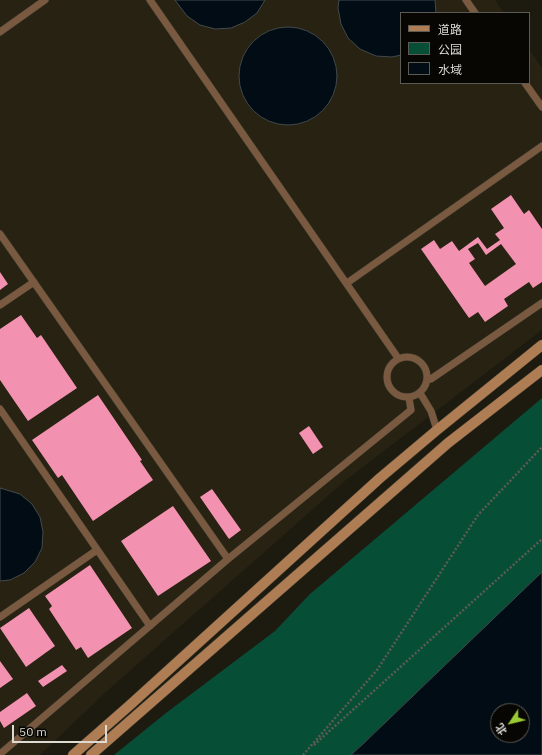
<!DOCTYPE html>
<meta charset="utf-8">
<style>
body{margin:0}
#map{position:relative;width:542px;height:755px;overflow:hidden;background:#1d1b10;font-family:"IBM Plex Sans","Noto Sans SC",sans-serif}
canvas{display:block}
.legend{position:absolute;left:400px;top:12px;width:130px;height:72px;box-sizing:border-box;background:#070603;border:1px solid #5c5b56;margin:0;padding:5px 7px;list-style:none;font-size:12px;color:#dcdad3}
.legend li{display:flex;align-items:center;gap:8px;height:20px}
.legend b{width:20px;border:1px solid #5c5b56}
.north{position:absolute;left:490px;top:703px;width:40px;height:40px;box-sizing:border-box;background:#070603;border:1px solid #5c5b56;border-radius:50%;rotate:235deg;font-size:11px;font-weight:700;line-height:16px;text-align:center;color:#dcdad3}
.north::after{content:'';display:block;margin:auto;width:14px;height:18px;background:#9bcb33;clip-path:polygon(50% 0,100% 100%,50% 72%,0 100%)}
.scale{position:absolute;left:12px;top:725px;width:95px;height:18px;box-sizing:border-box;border:2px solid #dcdad3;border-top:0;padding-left:5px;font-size:12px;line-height:14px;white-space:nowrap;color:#dcdad3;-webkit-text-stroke:3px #070603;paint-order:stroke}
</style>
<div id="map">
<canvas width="542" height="755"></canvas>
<ul class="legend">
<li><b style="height:5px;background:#af7d54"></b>道路</li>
<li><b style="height:11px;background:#074e37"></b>公园</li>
<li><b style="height:11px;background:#020c14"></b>水域</li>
</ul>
<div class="north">北</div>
<div class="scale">50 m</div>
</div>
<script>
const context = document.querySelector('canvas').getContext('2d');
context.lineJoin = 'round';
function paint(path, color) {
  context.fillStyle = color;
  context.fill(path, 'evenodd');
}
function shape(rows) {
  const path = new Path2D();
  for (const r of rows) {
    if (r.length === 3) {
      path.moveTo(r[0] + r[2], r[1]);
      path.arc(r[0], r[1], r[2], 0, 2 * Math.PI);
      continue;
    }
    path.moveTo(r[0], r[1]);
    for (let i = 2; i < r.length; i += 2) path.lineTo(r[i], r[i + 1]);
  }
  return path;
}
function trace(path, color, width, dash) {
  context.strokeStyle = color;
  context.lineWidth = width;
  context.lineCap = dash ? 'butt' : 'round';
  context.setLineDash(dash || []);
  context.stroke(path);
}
const built = shape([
 [0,0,495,0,504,13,401,13,401,83,529,83,529,49,542,68,542,330,346,480,107,691,40,755,0,755]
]);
const green = shape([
 [542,398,542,572,351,755,114,755,166,713,275,631,310,594]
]);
const water = shape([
 [175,0,265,0,257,13,245,22,231,28,215,29,200,25,187,16,175,0],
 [339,0,435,0,436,13,401,13,401,55,392,57,376,56,360,49,348,38,341,24,338,8,339,0],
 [288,76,49],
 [0,488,20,494,32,504,40,517,43,532,42,548,35,562,24,573,10,580,0,581,0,488],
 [542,572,542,755,351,755,363,744,542,572],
 [498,711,522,711,522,735,498,735,498,711]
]);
const building = shape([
 [511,195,524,214,529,210,542,229,542,282,533,288,529,282,504,299,508,306,485,322,478,312,469,318,421,249,434,240,440,249,452,241,459,251,478,237,487,249,500,240,495,234,504,228,491,209],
 [478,243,486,255,501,244,516,264,485,286,469,263,475,259,468,249],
 [0,272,8,284,0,290],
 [21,315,37,338,41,335,77,388,28,421,0,380,0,329],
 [98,395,142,460,140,461,153,480,93,521,62,475,58,478,32,440],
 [309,426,323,447,313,454,299,433],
 [212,489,241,530,229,539,200,497],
 [173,506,211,561,158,596,121,541],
 [90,565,132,628,88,658,81,647,76,650,49,609,52,606,45,596],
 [29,608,55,646,26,667,0,628],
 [0,661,13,679,0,688],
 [62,665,67,671,43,687,38,681],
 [27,693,36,706,4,728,0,721,0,712]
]);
const path = shape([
 [314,745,542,539],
 [303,755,377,670,478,515,542,447]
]);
const service = shape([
 [150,0,398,358],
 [466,0,475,13],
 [0,32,45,0],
 [525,83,542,107],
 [0,234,228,559],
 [347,283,542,146],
 [0,305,34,282],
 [407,377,20],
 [428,378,431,379,542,303],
 [420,393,431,411,437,430],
 [0,409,150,626],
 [0,617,97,550],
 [0,754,228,559,411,410,409,398]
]);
const secondary = shape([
 [73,755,130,705,380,478,437,430,542,345],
 [91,755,448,443,542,370]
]);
paint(built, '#272211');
paint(green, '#074e37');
paint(water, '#020c14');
trace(water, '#434a4d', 1);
paint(building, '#f391b1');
trace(service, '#38362b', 8);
trace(secondary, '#38362b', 11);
trace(path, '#5e5c52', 2.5, [2, 2]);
trace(service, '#795940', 7);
trace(secondary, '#af7d54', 10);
</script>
